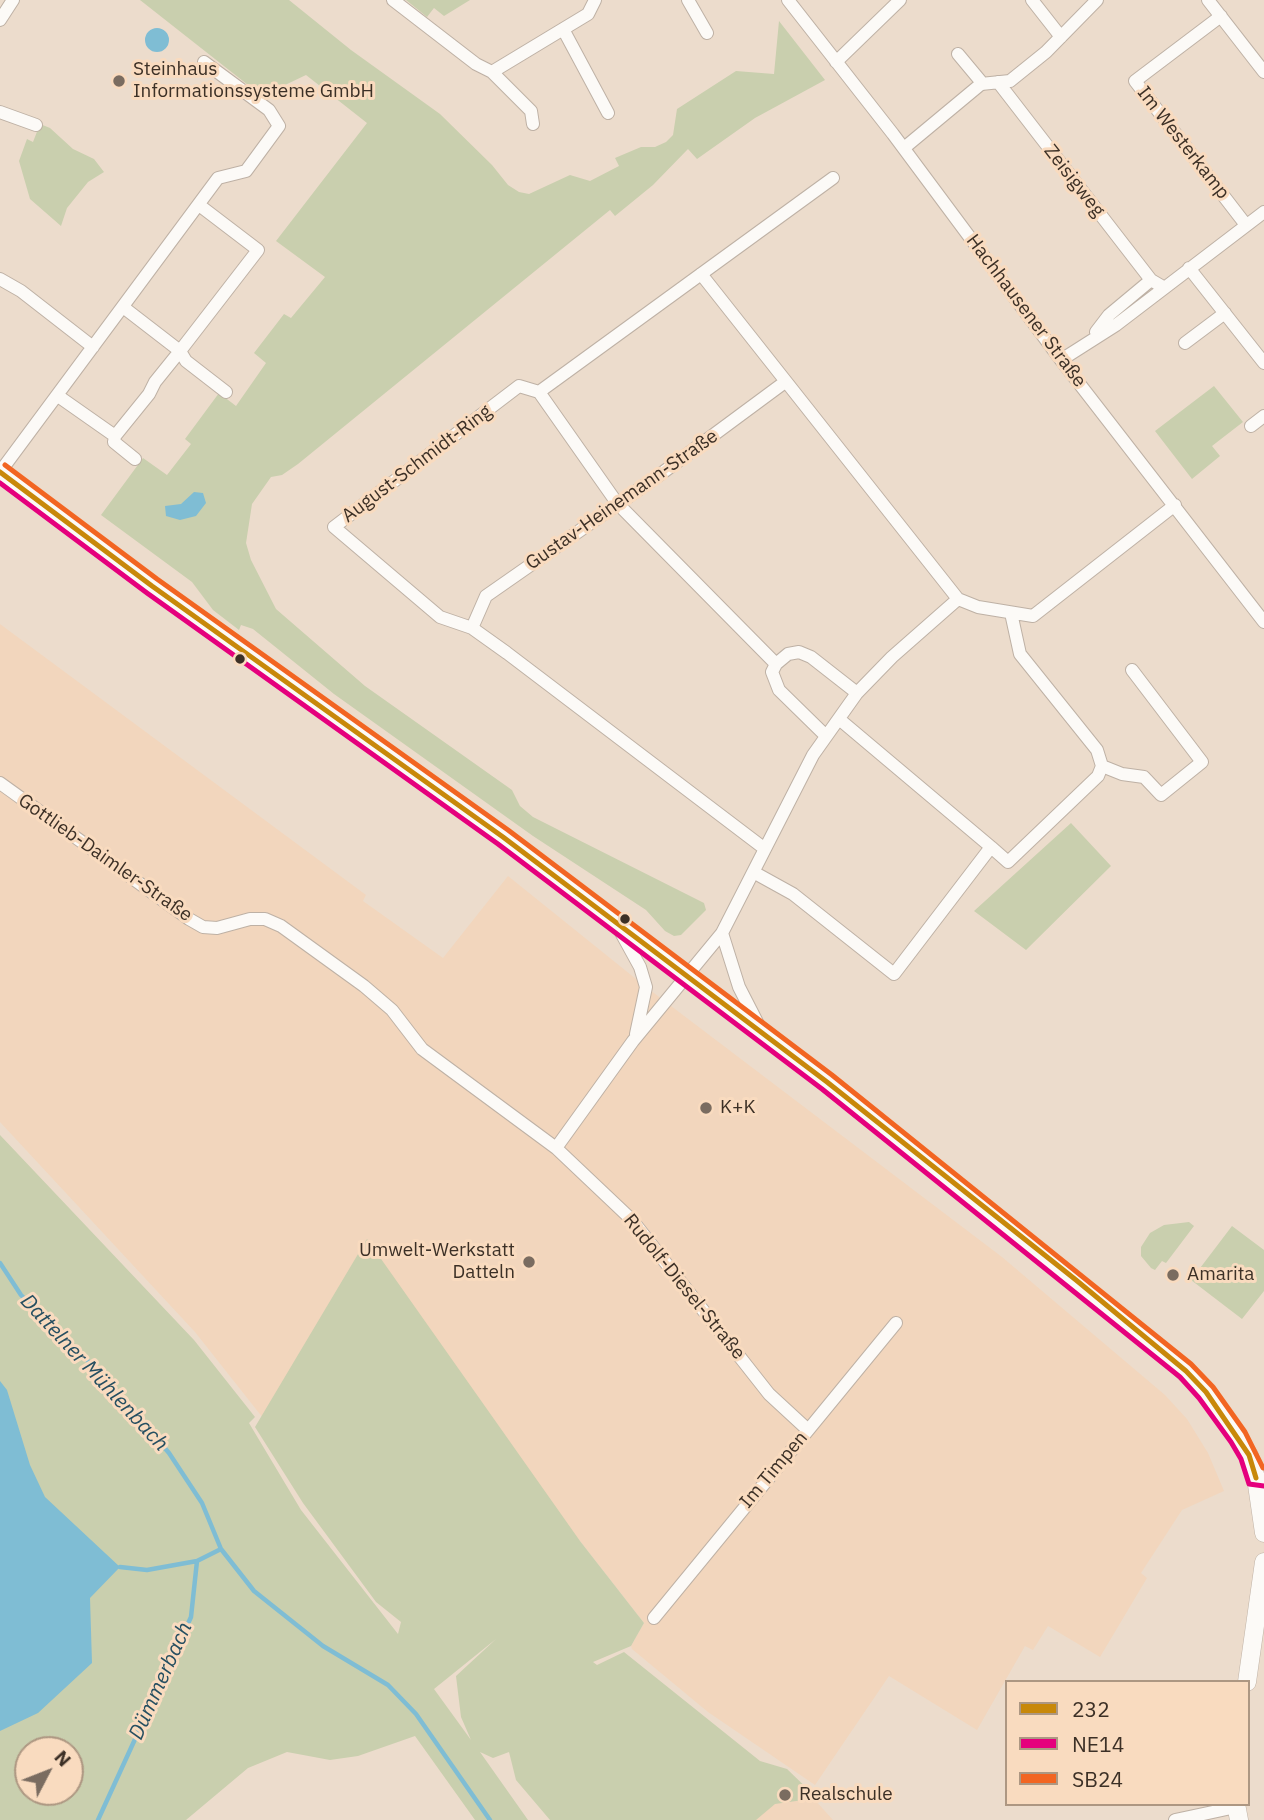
<!DOCTYPE html>
<meta charset="utf-8">
<style>
body{margin:0}
#map{position:relative;width:1264px;height:1820px;overflow:hidden;background:#ecdccc;font-family:"IBM Plex Sans",sans-serif}
canvas{display:block}
.legend{position:absolute;left:1005px;top:1680px;width:245px;height:126px;box-sizing:border-box;background:#f9dbbf;border:2px solid #ad9782;margin:0;padding:9px 12px;list-style:none;font-size:21px;color:#3c3026}
.legend li{display:flex;align-items:center;gap:14px;height:35px}
.legend b{width:35px;border:2px solid #ad9782}
.north{position:absolute;left:14px;top:1736px;width:70px;height:70px;box-sizing:border-box;background:#f9dbbf;border:2px solid #ad9782;border-radius:50%;rotate:48deg;font-size:19px;font-weight:700;line-height:28px;text-align:center;color:#3c3026}
.north::after{content:'';display:block;margin:auto;width:24px;height:32px;background:#7a6c60;clip-path:polygon(50% 0,100% 100%,50% 72%,0 100%)}
</style>
<div id="map">
<canvas width="1264" height="1820"></canvas>
<ul class="legend">
<li><b style="height:9px;background:#c8880a"></b>232</li>
<li><b style="height:9px;background:#e5007d"></b>NE14</li>
<li><b style="height:9px;background:#f26522"></b>SB24</li>
</ul>
<div class="north">N</div>
</div>
<script>
const context = document.querySelector('canvas').getContext('2d');
context.lineJoin = 'round';
function paint(path, color) {
  context.fillStyle = color;
  context.fill(path, 'evenodd');
}
function shape(rows) {
  const path = new Path2D();
  for (const r of rows) {
    if (r.length === 3) {
      path.moveTo(r[0] + r[2], r[1]);
      path.arc(r[0], r[1], r[2], 0, 2 * Math.PI);
      continue;
    }
    path.moveTo(r[0], r[1]);
    for (let i = 2; i < r.length; i += 2) path.lineTo(r[i], r[i + 1]);
  }
  return path;
}
function trace(path, color, width, dash) {
  context.strokeStyle = color;
  context.lineWidth = width;
  context.lineCap = dash ? 'butt' : 'round';
  context.setLineDash(dash || []);
  context.stroke(path);
}
function label(font, color, halo, rows, align = 'center') {
  context.font = font + ' "IBM Plex Sans",sans-serif';
  context.lineWidth = 6;
  context.setLineDash([]);
  context.textBaseline = 'middle';
  context.strokeStyle = halo;
  context.fillStyle = color;
  for (const [text, x, y, turn = 0] of rows) {
    context.save();
    context.translate(x, y);
    context.rotate((+turn || 0) * Math.PI / 180);
    context.textAlign = isNaN(turn) ? turn : align;
    if (halo) context.strokeText(text, 0, 0);
    context.fillText(text, 0, 0);
    context.restore();
  }
}
const built = shape([
 [0,624,366,895,363,901,443,958,508,876,646,987,1002,1257,1165,1395,1187,1419,1208,1453,1224,1491,1182,1510,1141,1573,1147,1578,1100,1657,1048,1626,1033,1650,1025,1646,977,1730,889,1676,815,1785,708,1712,632,1649,631,1646,644,1623,580,1541,263,1418,195,1332,0,1122],
 [787,1769,833,1820,731,1820]
]);
const green = shape([
 [140,0,289,0,351,50,440,114,492,165,508,185,519,192,529,194,570,175,590,181,619,166,615,158,641,147,655,147,666,142,673,135,677,109,736,71,774,74,779,21,825,80,755,118,697,159,688,149,653,185,615,216,610,210,298,464,282,475,271,477,252,504,246,543,251,560,276,609,365,686,512,790,520,806,533,817,704,903,706,910,681,935,674,936,665,931,646,910,533,836,334,694,253,629,241,625,239,630,213,610,192,582,101,515,143,458,167,475,191,444,185,439,219,393,236,406,266,363,254,353,284,314,291,318,325,277,276,241,367,123,306,75,262,96],
 [406,0,470,0,444,16,434,8,427,17],
 [40,124,50,128,73,149,94,159,104,172,88,182,67,208,61,226,30,199,19,161,27,139,33,142],
 [1214,386,1243,422,1212,446,1220,456,1192,479,1155,431],
 [1071,823,1111,866,1026,950,974,911],
 [0,1135,194,1340,255,1417,249,1423,301,1510,398,1634,401,1622,376,1602,303,1503,255,1427,367,1239,580,1541,644,1623,631,1646,593,1662,597,1665,624,1652,760,1761,787,1769,817,1798,775,1804,756,1820,550,1820,516,1780,509,1752,493,1758,480,1752,528,1820,475,1820,415,1736,358,1756,330,1760,287,1752,248,1768,186,1820,0,1820],
 [496,1639,456,1676,461,1717,471,1740,434,1689],
 [28,1750,70,1750,70,1792,28,1792],
 [1189,1222,1194,1226,1166,1263,1162,1261,1155,1270,1151,1268,1141,1256,1141,1247,1150,1233,1164,1225],
 [1232,1226,1264,1250,1264,1291,1242,1319,1191,1280]
]);
const water = shape([
 [157,40,12],
 [194,492,203,493,206,503,196,516,180,520,166,516,165,506,181,504],
 [0,1381,7,1390,30,1465,45,1497,120,1567,90,1598,92,1663,38,1713,0,1731]
]);
const stream = shape([
 [0,1263,21,1295,100,1373,169,1453,202,1503,221,1549,254,1591,323,1646,388,1685,416,1714,490,1820],
 [120,1567,147,1570,197,1561],
 [98,1820,191,1617,197,1561,221,1549]
]);
const minor = shape([
 [393,0,476,64,492,72,588,14,595,0],
 [688,0,707,33],
 [788,0,893,134,1061,360,1264,622],
 [1032,0,1061,37],
 [1208,0,1264,72],
 [1221,16,1135,81,1246,225],
 [0,20,13,0],
 [563,29,608,113],
 [958,54,983,84],
 [836,62,900,0],
 [492,72,531,111,533,124],
 [998,82,1151,280,1163,287],
 [0,112,36,125],
 [904,148,981,84,1010,81,1046,52,1097,0],
 [199,205,258,250,180,351,186,361,226,392],
 [1189,268,1264,363],
 [701,274,958,599],
 [0,279,21,291,93,347],
 [1096,332,1109,315,1151,280],
 [1185,343,1225,313],
 [1061,360,1116,325,1264,212],
 [539,392,617,503,776,664],
 [58,396,115,436,149,394,155,382,180,351,123,307],
 [1251,426,1264,416],
 [115,436,114,442,135,459],
 [0,472,218,178,246,171,279,126,269,110,204,62],
 [472,628,486,596,658,476,785,382],
 [839,719,991,847],
 [826,736,779,690,772,672,776,664,788,654,799,652,811,657,857,693],
 [1102,766,1122,774,1144,777,1161,795,1202,762,1132,670],
 [0,783,189,919,203,927,217,928,250,919,265,919,281,926,364,986,392,1010,422,1049,556,1148,632,1220,769,1394,808,1430],
 [765,849,507,653,472,628,440,617,334,527,519,386,539,392,833,178],
 [755,873,793,894,894,974,991,847,1008,862,1098,776,1102,766,1097,750,1020,654,1011,613],
 [618,927,640,967,646,987,636,1034],
 [722,933,739,987,760,1028],
 [556,1148,633,1041,722,933,813,755,857,693,892,657,958,599,978,607,1033,616,1175,505],
 [654,1618,896,1323],
 [1175,1820,1236,1807]
]);
const primary = shape([
 [0,472,152,586,503,837,761,1031,1159,1348,1206,1392,1249,1455,1256,1478,1264,1533],
 [1247,1682,1264,1562],
 [1236,1804,1239,1820]
]);
const bus1 = shape([
 [0,472,152,586,503,837,827,1082,1076,1280,1186,1371,1206,1392,1249,1455,1256,1478]
]);
const bus2 = shape([
 [0,483,147,593,498,844,822,1089,1180,1377,1199,1398,1231,1442,1241,1459,1249,1484,1264,1486]
]);
const bus3 = shape([
 [5,465,157,579,508,830,832,1075,1191,1364,1213,1387,1245,1432,1263,1468]
]);
const markers = [
 [119,81,7,"#7a6c60"],
 [240,659,6,"#3c3026"],
 [625,919,6,"#3c3026"],
 [706,1108,7,"#7a6c60"],
 [529,1262,7,"#7a6c60"],
 [1173,1275,7,"#7a6c60"],
 [785,1795,7,"#7a6c60"]
];
const poiNames = [
 ["Steinhaus",133,70],
 ["Informationssysteme GmbH",133,92],
 ["K+K",720,1108],
 ["Umwelt-Werkstatt",515,1251,"right"],
 ["Datteln",515,1273,"right"],
 ["Amarita",1187,1275],
 ["Realschule",799,1795]
];
const streetNames = [
 ["Im Westerkamp",1183,143,52],
 ["Zeisigweg",1074,181,52],
 ["Hachhausener Straße",1026,311,53],
 ["August-Schmidt-Ring",417,464,-37],
 ["Gustav-Heinemann-Straße",622,500,-35],
 ["Gottlieb-Daimler-Straße",105,858,35],
 ["Rudolf-Diesel-Straße",684,1287,51],
 ["Im Timpen",774,1470,-50]
];
const waterNames = [
 ["Dattelner Mühlenbach",94,1373,47],
 ["Dümmerbach",161,1681,-66]
];
paint(built, '#f2d6bd');
paint(green, '#c9cfae');
paint(water, '#7fbdd4');
trace(stream, '#7fbdd4', 4.5);
trace(minor, '#beb1a5', 14);
trace(primary, '#beb1a5', 19);
trace(minor, '#fcfaf7', 12);
trace(primary, '#fcfaf7', 18);
trace(bus1, '#c8880a', 5);
trace(bus2, '#e5007d', 5);
trace(bus3, '#f26522', 5);
for (const [x, y, r, color] of markers) {
  const dot = new Path2D();
  dot.arc(x, y, r, 0, 2 * Math.PI);
  context.fillStyle = color;
  context.fill(dot);
  trace(dot, '#f9dbbf', 2.5);
}
label('19px', '#3c3026', '#f9dbbf', poiNames, 'left');
label('19px', '#3c3026', '#f9dbbf', streetNames);
label('italic 21px', '#264f61', '#f9dbbf', waterNames);
</script>
